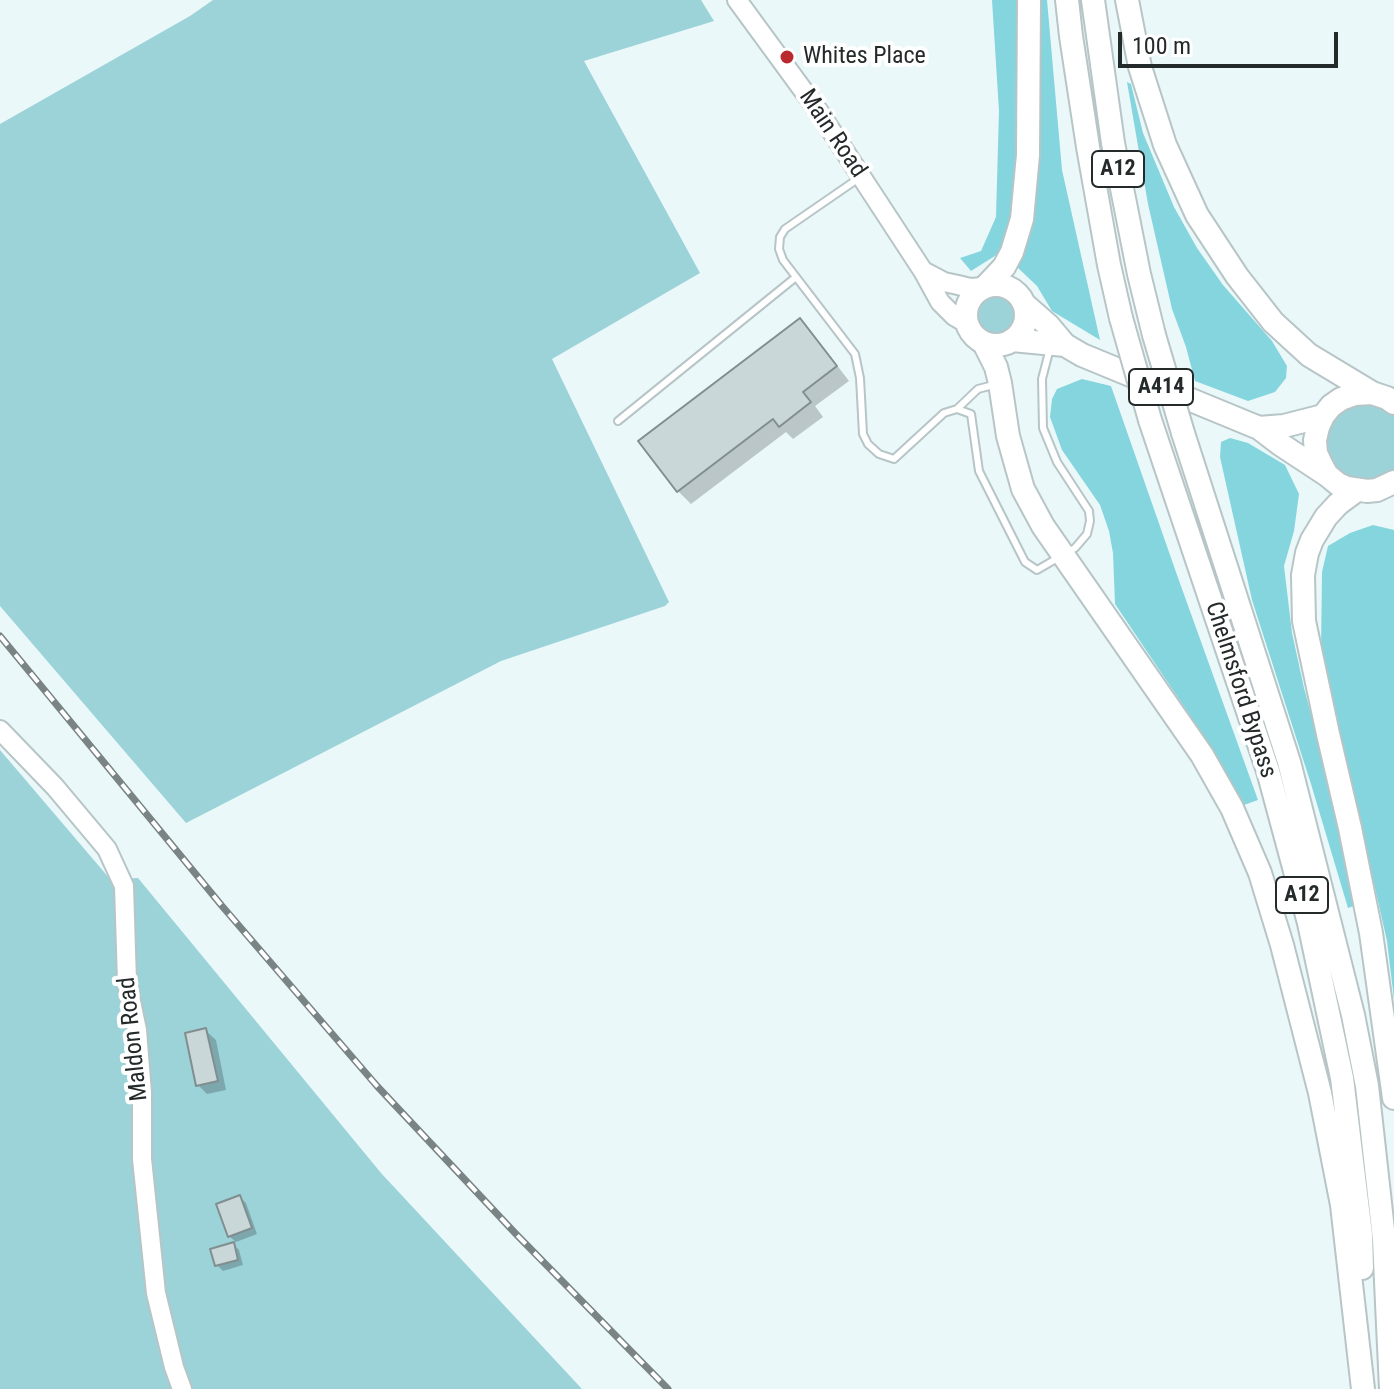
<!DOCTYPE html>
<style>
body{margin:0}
#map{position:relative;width:1394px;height:1389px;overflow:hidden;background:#eaf8fa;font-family:"Roboto Condensed",sans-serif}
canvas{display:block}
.scale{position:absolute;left:1118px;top:32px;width:220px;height:36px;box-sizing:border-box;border:4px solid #242a2a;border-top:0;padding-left:10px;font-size:24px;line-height:28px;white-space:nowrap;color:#242a2a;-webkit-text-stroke:6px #fff;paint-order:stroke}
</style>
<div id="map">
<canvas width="1394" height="1389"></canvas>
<div class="scale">100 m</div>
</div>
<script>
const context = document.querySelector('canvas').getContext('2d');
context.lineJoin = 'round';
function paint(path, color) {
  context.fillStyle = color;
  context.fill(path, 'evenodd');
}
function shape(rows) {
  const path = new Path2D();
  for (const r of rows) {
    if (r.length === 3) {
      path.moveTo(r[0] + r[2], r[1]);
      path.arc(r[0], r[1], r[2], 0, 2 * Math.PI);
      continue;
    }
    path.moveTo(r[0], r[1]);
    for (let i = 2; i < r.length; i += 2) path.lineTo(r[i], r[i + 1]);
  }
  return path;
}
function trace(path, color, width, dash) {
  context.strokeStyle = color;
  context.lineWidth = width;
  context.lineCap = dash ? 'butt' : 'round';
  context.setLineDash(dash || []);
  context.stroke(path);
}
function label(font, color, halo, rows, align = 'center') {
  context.font = font + ' "Roboto Condensed",sans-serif';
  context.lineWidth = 8;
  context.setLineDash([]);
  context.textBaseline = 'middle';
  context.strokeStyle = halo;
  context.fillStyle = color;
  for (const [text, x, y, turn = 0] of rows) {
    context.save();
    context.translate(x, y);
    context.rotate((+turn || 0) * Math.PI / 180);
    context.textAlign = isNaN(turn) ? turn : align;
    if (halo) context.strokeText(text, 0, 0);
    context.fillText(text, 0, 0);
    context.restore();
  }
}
const green = shape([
 [213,0,701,0,714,21,584,61,700,273,552,359,669,602,665,606,501,661,186,823,0,606,0,124,190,16],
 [996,314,19],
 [1364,403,1377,405,1389,411,1394,416,1394,469,1385,476,1373,480,1361,481,1350,477,1340,471,1332,461,1328,450,1327,437,1331,425,1339,414,1351,406],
 [0,750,110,879,138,878,381,1173,582,1389,0,1389]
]);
const forest = shape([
 [992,0,1047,0,1062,170,1100,340,1052,311,1037,286,1017,267,998,254,971,271,960,258,981,251,996,217,999,111],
 [1127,82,1131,84,1143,133,1174,207,1197,248,1223,285,1272,341,1287,366,1286,378,1275,392,1248,401,1195,381,1186,347,1172,309,1148,204],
 [1082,379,1111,386,1177,575,1258,800,1241,806,1191,717,1115,604,1113,553,1109,531,1100,505,1062,450,1050,417,1052,399,1057,389],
 [1230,438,1248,443,1285,465,1299,494,1294,531,1284,566,1292,633,1304,688,1341,825,1357,905,1348,908,1311,784,1252,600,1220,457,1221,442],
 [1373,525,1394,530,1394,999,1387,941,1321,650,1322,572,1328,546,1350,533]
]);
const shadow = shape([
 [800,320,813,334,849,381,815,406,823,417,793,439,786,432,691,504,678,491],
 [206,1031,216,1040,226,1090,207,1094,198,1085],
 [240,1197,246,1203,257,1234,236,1242,229,1236],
 [233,1244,239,1250,243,1265,223,1271,217,1265]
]);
const building = shape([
 [800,318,837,366,803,392,811,402,779,427,773,419,677,492,638,441,800,318],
 [206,1028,218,1081,196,1086,185,1033,206,1028],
 [240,1195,252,1228,228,1237,216,1204,240,1195],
 [234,1242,238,1260,215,1266,210,1249,234,1242]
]);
const lane = shape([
 [859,178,785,229,780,237,779,249,783,260,855,354,860,378,863,434,868,444,879,454,894,459,944,413,957,409,971,414,979,471,1025,562,1037,570,1075,548,1087,534,1090,521,1089,511,1057,462,1043,428,1042,379,1050,348],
 [957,409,978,389,997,384],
 [618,421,796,277]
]);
const secondary = shape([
 [737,0,819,112,923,271,940,302,954,316,966,323],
 [923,271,944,282,958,285,970,288,983,287],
 [0,730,55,787,107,849,124,886,127,982,137,1030,142,1093,142,1159,156,1293,174,1367,182,1389]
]);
const highway = shape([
 [1067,0,1071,36,1088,147,1109,265,1121,318],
 [1093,0,1113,143,1139,274,1154,335],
 [1127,0,1140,67,1165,145,1197,215,1237,276,1273,322,1309,355,1372,393],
 [996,315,30],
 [986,286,1004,267,1012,252,1022,219,1028,155,1029,0],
 [1024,304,1049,326,1065,345,1082,355,1259,428,1280,444,1327,475],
 [1012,340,1065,345],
 [984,343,996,367,1000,383,1008,436,1023,489,1043,526,1202,755,1232,808,1260,873,1282,945,1320,1093,1342,1205,1363,1389],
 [1394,403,1387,398,1372,393,1355,394,1341,399,1331,406,1323,416,1318,427,1315,440,1316,453,1321,464,1327,475,1338,484,1347,488,1367,491,1377,490,1394,482],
 [1150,420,1268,771,1309,923,1342,1078,1361,1235,1362,1268],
 [1259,428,1284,426,1323,416],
 [1183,433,1289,762,1353,1015,1367,1086,1384,1239,1391,1389],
 [1357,490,1338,504,1326,517,1312,540,1307,553,1303,575,1304,621,1328,734,1350,828,1371,933,1394,1098]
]);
const rail = shape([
 [0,636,222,906,377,1086,515,1233,668,1389]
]);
const highwayBridge = shape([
 [1121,318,1150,420],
 [1154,335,1183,433]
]);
const markers = [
 [787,57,8,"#b9292e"]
];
const shields = [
 [1118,169,52],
 [1161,387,64],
 [1302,895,52]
];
const shieldNames = [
 ["A12",1118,169],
 ["A414",1161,387],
 ["A12",1302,895]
];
const poiNames = [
 ["Whites Place",803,57]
];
const streetNames = [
 ["Main Road",832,134,56],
 ["Chelmsford Bypass",1240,690,72],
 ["Maldon Road",134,1039,-96]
];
paint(green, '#9cd3d9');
paint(forest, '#84d5dd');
paint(shadow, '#0003');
paint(building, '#c9d7d9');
trace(building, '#818e8f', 2);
trace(lane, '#b7c5c7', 10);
trace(secondary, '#b7c5c7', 22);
trace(highway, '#b7c5c7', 26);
trace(lane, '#fff', 6);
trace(secondary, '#fff', 18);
trace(highway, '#fff', 22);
trace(rail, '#7a8485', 7);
trace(rail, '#fff', 4, [12]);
trace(highwayBridge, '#b7c5c7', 26, []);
trace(highwayBridge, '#fff', 22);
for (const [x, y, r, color] of markers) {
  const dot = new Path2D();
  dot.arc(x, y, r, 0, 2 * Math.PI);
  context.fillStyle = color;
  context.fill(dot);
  trace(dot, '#fff', 3);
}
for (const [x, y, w] of shields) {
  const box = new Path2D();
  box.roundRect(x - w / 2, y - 18, w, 36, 6);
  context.fillStyle = '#fff';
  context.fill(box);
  trace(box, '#242a2a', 2);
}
label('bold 22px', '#242a2a', null, shieldNames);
label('24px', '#242a2a', '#fff', poiNames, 'left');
label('24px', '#242a2a', '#fff', streetNames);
</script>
